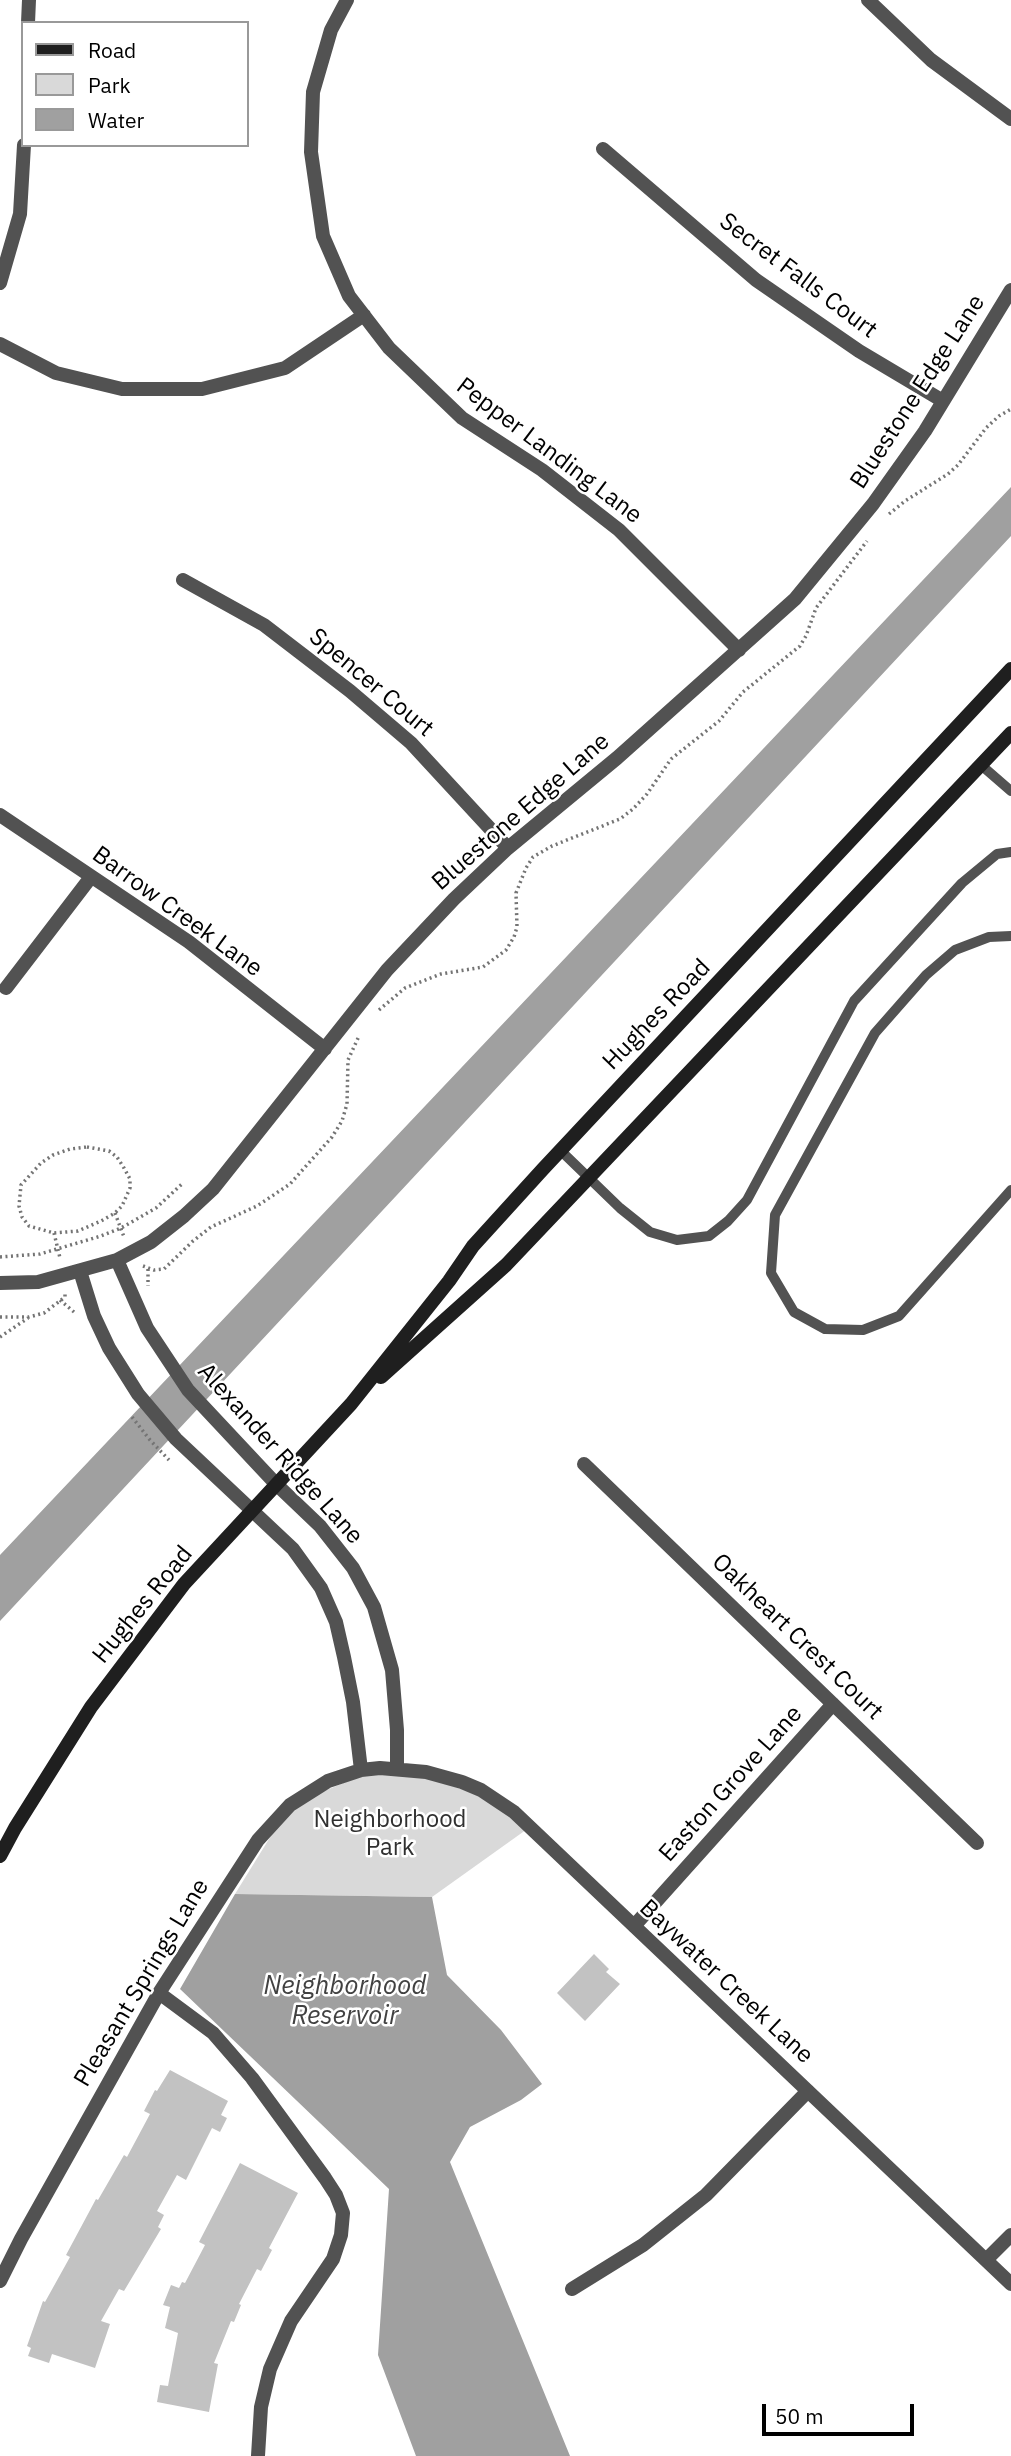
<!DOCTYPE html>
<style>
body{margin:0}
#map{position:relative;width:1011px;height:2456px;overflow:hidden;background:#fff;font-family:"IBM Plex Sans",sans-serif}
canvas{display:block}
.legend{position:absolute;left:21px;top:21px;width:228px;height:126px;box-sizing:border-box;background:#fff;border:2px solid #999;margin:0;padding:9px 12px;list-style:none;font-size:21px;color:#000}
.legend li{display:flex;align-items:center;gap:14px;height:35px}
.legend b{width:35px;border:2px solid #999}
.scale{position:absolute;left:762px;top:2404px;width:152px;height:32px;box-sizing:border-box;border:4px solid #000;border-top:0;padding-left:9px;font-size:21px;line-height:24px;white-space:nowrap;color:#000;-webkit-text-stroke:5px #fff;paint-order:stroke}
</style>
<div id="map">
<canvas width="1011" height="2456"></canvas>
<ul class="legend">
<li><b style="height:9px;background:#1f1f1f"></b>Road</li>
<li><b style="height:19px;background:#d9d9d9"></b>Park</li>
<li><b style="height:19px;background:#a0a0a0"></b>Water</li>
</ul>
<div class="scale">50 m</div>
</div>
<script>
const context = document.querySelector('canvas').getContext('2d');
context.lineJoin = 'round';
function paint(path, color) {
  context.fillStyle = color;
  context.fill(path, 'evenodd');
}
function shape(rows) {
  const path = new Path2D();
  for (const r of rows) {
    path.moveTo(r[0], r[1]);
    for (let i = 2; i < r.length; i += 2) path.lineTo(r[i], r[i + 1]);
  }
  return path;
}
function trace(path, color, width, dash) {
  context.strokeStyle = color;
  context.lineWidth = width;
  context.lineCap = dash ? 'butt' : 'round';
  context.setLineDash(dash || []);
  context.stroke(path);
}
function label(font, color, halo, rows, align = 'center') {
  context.font = font + ' "IBM Plex Sans",sans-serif';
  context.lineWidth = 5;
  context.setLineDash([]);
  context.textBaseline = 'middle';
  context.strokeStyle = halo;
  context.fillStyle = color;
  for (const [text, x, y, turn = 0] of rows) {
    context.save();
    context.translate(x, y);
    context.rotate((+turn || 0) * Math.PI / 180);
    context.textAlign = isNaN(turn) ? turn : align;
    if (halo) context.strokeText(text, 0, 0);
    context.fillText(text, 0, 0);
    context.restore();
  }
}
const green = shape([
 [380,1768,462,1782,530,1827,432,1897,235,1894,290,1805]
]);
const water = shape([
 [1011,487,1011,536,0,1621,0,1555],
 [235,1894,432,1897,447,1975,501,2030,542,2084,521,2100,470,2127,450,2162,570,2456,416,2456,378,2355,389,2189,180,1989]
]);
const building = shape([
 [594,1954,609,1969,606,1972,620,1984,585,2021,557,1993],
 [170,2070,228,2101,221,2115,227,2118,220,2132,212,2128,186,2180,177,2175,157,2211,164,2215,158,2227,161,2229,124,2291,119,2289,101,2321,110,2324,95,2368,52,2354,49,2363,28,2356,31,2348,27,2346,43,2301,45,2302,70,2257,66,2255,96,2199,98,2200,124,2155,127,2157,150,2114,144,2111,155,2090,157,2091],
 [240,2163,298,2193,269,2248,272,2250,261,2271,257,2269,239,2304,241,2305,234,2322,231,2321,214,2363,218,2364,209,2412,157,2402,160,2385,168,2386,178,2333,165,2328,170,2307,163,2305,171,2285,179,2288,182,2282,185,2283,205,2245,199,2242]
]);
const path = shape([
 [889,514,905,501,948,474,958,465,986,428,999,416,1011,409],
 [379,1010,405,988,441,974,483,967,506,950,514,937,517,927,516,893,526,868,533,857,552,846,620,819,633,809,647,794,671,759,719,721,743,692,800,646,806,636,816,608,867,541],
 [87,1147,109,1151,117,1157,124,1168,130,1179,130,1188,122,1206,115,1213,101,1221,78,1231,54,1233,29,1226,22,1217,19,1206,21,1185,41,1163,53,1155,70,1149,87,1147],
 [115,1213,124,1237],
 [54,1233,60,1258],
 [0,1257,40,1254,101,1236,121,1228,156,1208,183,1183],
 [143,1266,154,1270,164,1269,193,1241,211,1227,257,1206,290,1184,332,1137,342,1121,347,1104,348,1060,359,1036],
 [148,1269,148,1286],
 [60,1300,74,1312],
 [0,1317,29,1317,44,1313,65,1297,65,1292],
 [0,1337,28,1318],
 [132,1417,150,1440,169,1460]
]);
const service = shape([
 [981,765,1011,791],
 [1011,936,989,937,955,950,926,975,875,1033,775,1215,771,1273,794,1312,825,1329,863,1330,899,1316,1011,1190],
 [560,1150,620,1208,650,1232,677,1240,709,1236,728,1221,747,1200,854,1001,962,883,997,854,1011,852]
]);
const minor = shape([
 [347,0,331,30,313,92,311,152,323,236,349,296,389,348,462,418,542,470,619,530,739,650],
 [868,0,931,60,1011,119],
 [28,23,29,0],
 [603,149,756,280,859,351,943,401],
 [0,283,20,214,24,145],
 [0,344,56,373,122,389,202,389,285,368,364,315],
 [183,580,264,625,350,691,411,743,508,848],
 [0,815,189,942,325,1049],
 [6,988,91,877],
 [117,1260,147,1328,188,1390,276,1484,320,1526,353,1568,374,1607,392,1670,397,1730,397,1768],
 [80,1271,94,1316,109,1348,138,1394,176,1439,293,1549,321,1588,336,1622,344,1657,353,1702,361,1770],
 [0,1283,38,1282,117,1260,151,1242,184,1216,213,1189,387,970,454,899,508,848,617,758,795,599,873,504,925,431,1011,290],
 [584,1464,977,1843],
 [634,1926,833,1704],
 [159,1993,213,2033,252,2078,325,2178,336,2195,343,2213,341,2235,333,2259,291,2321,270,2369,261,2407,258,2456],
 [986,2260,1011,2235],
 [0,2281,21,2239,159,1993,258,1840,290,1805,328,1781,361,1770,380,1768,426,1772,462,1782,481,1790,514,1812,1011,2284],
 [572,2289,643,2245,706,2195,808,2091]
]);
const secondary = shape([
 [381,1377,506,1265,1011,733],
 [0,1856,15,1828,91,1707,184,1584,351,1404,449,1281,473,1246,543,1169,1011,669]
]);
const streetNames = [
 ["Secret Falls Court",798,276,37],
 ["Bluestone Edge Lane",918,392,-57],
 ["Pepper Landing Lane",549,451,37],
 ["Spencer Court",371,683,40],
 ["Bluestone Edge Lane",521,812,-41],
 ["Barrow Creek Lane",177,912,36],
 ["Hughes Road",657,1015,-46],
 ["Alexander Ridge Lane",280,1454,48],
 ["Hughes Road",143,1605,-51],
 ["Oakheart Crest Court",797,1637,44],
 ["Easton Grove Lane",731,1784,-48],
 ["Baywater Creek Lane",726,1982,43],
 ["Pleasant Springs Lane",142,1983,-59]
];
const parkNames = [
 ["Neighborhood",390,1820],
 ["Park",390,1848]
];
const waterNames = [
 ["Neighborhood",345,1986],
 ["Reservoir",345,2016]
];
paint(green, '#d9d9d9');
paint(water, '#a0a0a0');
paint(building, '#c2c2c2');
trace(path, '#747474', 3.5, [2, 3.5]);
trace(service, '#525252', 10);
trace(minor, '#525252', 14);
trace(secondary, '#1f1f1f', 14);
label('24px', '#000', '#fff', streetNames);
label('24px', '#303030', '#fff', parkNames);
label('italic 26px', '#414141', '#fff', waterNames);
</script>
